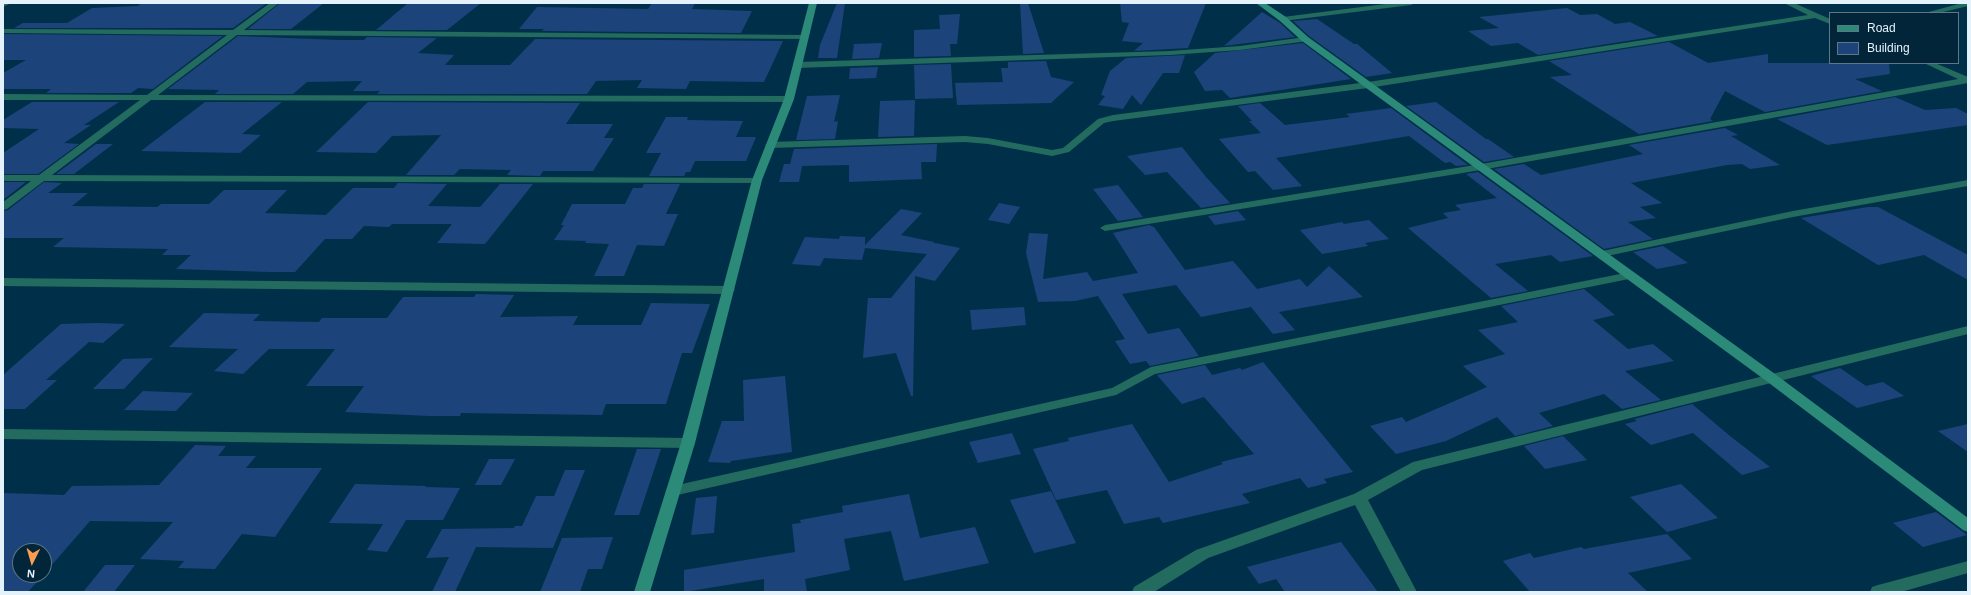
<!DOCTYPE html>
<style>
body{margin:0}
#map{position:relative;width:1971px;height:595px;overflow:hidden;background:#003049;font-family:Arial,sans-serif}
canvas{display:block}
.frame{position:absolute;inset:0;border:4px solid #e4f2fc;pointer-events:none}
.legend{position:absolute;left:1829px;top:12px;width:130px;height:52px;box-sizing:border-box;background:#032539;border:1px solid #5d7787;margin:0;padding:5px 7px;list-style:none;font-size:12px;color:#e4f2fc}
.legend li{display:flex;align-items:center;gap:8px;height:20px}
.legend b{width:20px;border:1px solid #5d7787}
.north{position:absolute;left:12px;top:543px;width:40px;height:40px;box-sizing:border-box;background:#032539;border:1px solid #5d7787;border-radius:50%;rotate:185deg;font-size:11px;font-weight:700;line-height:16px;text-align:center;color:#e4f2fc}
.north::after{content:'';display:block;margin:auto;width:14px;height:18px;background:#fb9e50;clip-path:polygon(50% 0,100% 100%,50% 72%,0 100%)}
</style>
<div id="map">
<canvas width="1971" height="595"></canvas>
<div class="frame"></div>
<ul class="legend">
<li><b style="height:5px;background:#2c8a79"></b>Road</li>
<li><b style="height:11px;background:#1d437b"></b>Building</li>
</ul>
<div class="north">N</div>
</div>
<script>
const context = document.querySelector('canvas').getContext('2d');
context.lineJoin = 'round';
function paint(path, color) {
  context.fillStyle = color;
  context.fill(path, 'evenodd');
}
function shape(rows) {
  const path = new Path2D();
  for (const r of rows) {
    path.moveTo(r[0], r[1]);
    for (let i = 2; i < r.length; i += 2) path.lineTo(r[i], r[i + 1]);
  }
  return path;
}
const building = shape([
 [141,3,267,3,233,28,14,28,23,23,67,23,92,8,138,6],
 [280,3,324,3,291,29,248,29],
 [408,3,481,3,447,30,376,30],
 [652,3,695,3,692,9,752,11,741,33,542,31,544,29,519,29,537,7,648,9],
 [837,3,845,3,837,58,818,58,820,45],
 [1020,3,1028,3,1044,53,1023,54],
 [1120,3,1206,3,1188,48,1134,51,1143,43,1122,41,1129,23,1122,22],
 [1567,8,1580,15,1597,14,1615,24,1630,22,1658,36,1538,55,1518,43,1491,46,1468,31,1499,28,1479,17],
 [1262,12,1280,23,1295,37,1224,46],
 [960,14,957,44,950,44,951,56,914,57,914,30,940,29,939,15],
 [1317,19,1354,44,1357,44,1392,73,1366,77,1309,36,1293,21],
 [3,34,223,36,153,89,138,88,131,93,46,93,51,89,3,89,3,73,26,60,3,60],
 [238,36,338,40,364,40,367,37,437,38,418,53,454,55,445,65,510,65,535,39,783,41,764,82,690,81,686,89,637,88,642,80,596,81,587,94,377,94,380,91,353,91,362,81,307,82,293,94,215,94,219,90,168,89],
 [1669,42,1708,63,1768,54,1768,63,1889,63,1890,74,1855,79,1882,91,1765,112,1725,91,1710,119,1713,121,1639,134,1550,77,1572,75,1549,61],
 [882,43,879,58,852,59,854,44],
 [1303,43,1351,79,1230,98,1222,90,1205,91,1194,72,1215,53],
 [1185,55,1179,73,1163,73,1141,105,1132,95,1123,109,1098,105,1105,96,1101,95,1110,71,1126,58],
 [1046,61,1051,77,1074,82,1051,103,957,105,955,83,1003,82,1001,68,1008,68,1008,62],
 [951,64,953,98,915,99,914,65],
 [878,67,876,78,849,79,850,68],
 [840,95,834,122,838,121,835,139,796,140,807,96],
 [1895,97,1925,110,1956,108,1968,114,1968,125,1827,145,1777,119],
 [915,100,914,136,878,137,880,101],
 [32,102,119,102,84,125,91,125,64,143,79,144,38,174,3,174,3,153,39,129,3,128,3,120],
 [205,102,282,102,242,134,261,135,240,153,141,151],
 [368,102,580,103,566,124,613,124,604,138,614,138,593,171,543,171,540,176,507,175,511,170,460,169,454,175,406,175,441,135,392,136,376,153,316,152],
 [1436,102,1486,139,1488,139,1514,157,1484,162,1406,106],
 [1260,103,1285,125,1350,117,1346,114,1391,108,1468,165,1456,166,1450,162,1445,163,1409,136,1276,158,1302,186,1273,190,1255,171,1248,172,1219,139,1261,133,1249,121,1252,121,1238,106],
 [666,117,688,117,687,120,743,121,736,137,756,137,746,161,695,161,690,172,686,172,684,176,649,176,661,153,646,153],
 [1725,128,1738,135,1731,136,1780,165,1750,169,1742,164,1727,165,1631,183,1662,203,1640,207,1656,218,1628,222,1653,239,1604,249,1494,169,1524,164,1541,175,1643,154,1629,145],
 [96,144,113,144,74,174,56,174],
 [937,144,936,162,921,162,922,179,849,182,849,165,802,166,799,182,779,182,784,164,790,164,794,149],
 [1182,147,1206,177,1230,203,1201,208,1167,172,1145,175,1127,156],
 [1478,172,1593,256,1560,262,1551,255,1495,264,1528,291,1491,298,1408,228,1448,218,1443,213,1461,210,1455,205,1497,198,1466,174],
 [3,182,26,182,3,200],
 [44,182,62,183,48,193,88,193,72,206,157,207,161,204,209,204,224,190,287,190,265,213,326,215,353,188,394,188,398,183,447,184,428,206,480,207,500,184,533,184,485,244,437,243,452,224,392,224,389,227,364,226,352,239,325,239,295,272,270,272,176,269,191,255,162,255,168,249,53,247,64,238,3,238,3,211,8,210],
 [644,184,680,184,666,214,678,214,664,246,637,245,624,276,594,276,609,244,585,243,586,241,554,240,564,225,561,225,572,204,625,204,633,188,642,188],
 [1118,185,1143,217,1118,221,1093,189],
 [999,203,1020,207,1009,224,988,220],
 [1868,207,1878,207,1968,255,1968,280,1924,255,1878,265,1801,218],
 [901,209,922,213,901,235,934,242,934,244,935,243,960,248,935,281,915,276,913,396,911,396,896,353,863,358,868,298,891,298,927,254,865,248,862,260,824,258,820,266,792,264,805,237,839,239,840,236,865,237,865,245],
 [1238,211,1246,220,1215,225,1208,216],
 [1369,220,1389,239,1365,243,1368,246,1322,254,1300,230,1342,222,1344,224],
 [1149,225,1154,227,1185,270,1233,261,1257,289,1300,279,1307,287,1329,266,1363,297,1279,312,1295,330,1273,334,1251,307,1201,317,1176,285,1122,294,1148,334,1179,328,1199,356,1150,366,1146,361,1130,364,1115,341,1125,339,1098,296,1075,301,1038,302,1026,253,1029,233,1048,234,1043,279,1087,272,1093,281,1138,273,1113,233],
 [1663,246,1688,263,1657,269,1633,252],
 [1584,289,1615,315,1593,320,1628,349,1653,344,1674,361,1625,371,1661,400,1622,409,1604,394,1539,413,1553,426,1515,436,1497,417,1446,441,1396,454,1370,426,1402,417,1406,422,1487,387,1463,366,1505,354,1478,330,1518,322,1501,306],
 [476,294,514,295,500,317,578,316,573,325,641,325,651,303,710,304,692,353,682,353,666,404,606,404,602,415,461,413,460,416,429,416,345,412,364,386,306,386,335,349,269,349,243,374,214,371,238,349,169,347,204,313,260,314,253,321,319,322,322,318,387,318,403,297,474,297],
 [1024,307,1026,325,972,330,970,310],
 [98,323,125,324,103,343,89,342,46,380,57,380,25,409,3,409,3,375,61,324],
 [153,358,124,389,93,389,123,359],
 [1263,362,1353,472,1324,479,1327,483,1308,488,1300,478,1242,494,1250,503,1163,523,1159,517,1124,524,1107,490,1056,500,1033,449,1069,441,1068,438,1132,424,1169,482,1223,464,1221,462,1254,454,1204,397,1182,404,1157,375,1205,365,1212,375,1240,368,1242,370],
 [1840,368,1866,386,1883,382,1904,396,1857,408,1811,376],
 [785,376,792,452,731,461,730,463,708,462,722,421,744,421,743,380],
 [143,391,193,393,176,411,124,410],
 [1692,404,1730,436,1770,467,1742,475,1693,433,1651,445,1625,424,1637,421,1634,419],
 [1968,424,1968,452,1938,431],
 [1012,433,1021,454,978,463,969,442],
 [1563,436,1587,460,1545,469,1524,446],
 [195,445,226,446,218,456,256,456,246,468,322,468,275,537,242,534,215,569,178,568,184,561,140,559,173,522,90,521,44,574,44,551,20,551,20,575,43,575,28,592,3,592,3,493,64,495,72,486,159,485],
 [637,449,661,449,639,515,614,515],
 [489,459,515,459,501,485,475,485],
 [565,470,585,470,553,548,476,547,455,592,432,592,449,557,426,558,442,529,514,528,515,526,522,526,536,496,554,496],
 [355,484,426,486,425,487,460,488,443,520,406,520,387,552,367,550,383,524,329,523],
 [1681,484,1718,518,1667,532,1630,497],
 [1051,491,1076,543,1034,553,1010,500],
 [909,494,920,538,975,527,989,563,904,581,891,531,844,539,850,570,805,579,807,592,764,592,764,579,684,592,684,570,795,552,792,524,801,523,800,520,843,512,842,506],
 [717,496,714,533,691,535,696,498],
 [1936,512,1967,535,1923,547,1893,523],
 [1667,534,1692,559,1628,573,1648,592,1530,592,1503,561,1530,553,1534,558,1581,547,1584,549],
 [613,537,602,569,588,569,580,592,540,592,562,538],
 [1341,542,1378,592,1285,592,1276,579,1259,584,1247,567],
 [105,565,135,565,114,592,83,592]
]);
const street = shape([
 [3,3,11,3,3,7,3,3],
 [270,3,279,3,244,30,804,35,808,37,804,39,237,35,158,95,789,96,794,99,789,102,151,100,52,175,761,178,762,180,757,183,44,181,7,209,3,210,3,202,31,181,3,181,3,175,39,175,140,100,3,100,3,94,147,95,227,35,3,33,3,29,233,30,270,3],
 [1393,3,1415,3,1411,5,1283,21,1279,19,1283,17,1393,3],
 [1784,3,1794,3,1830,19,1830,24,1815,18,1368,88,1113,121,1104,123,1069,152,1052,156,988,144,965,142,770,148,765,145,770,142,965,136,988,138,1052,150,1063,148,1098,119,1113,115,1368,82,1808,15,1784,3],
 [1962,3,1968,3,1968,6,1939,13,1925,13,1962,3],
 [1305,37,1308,37,1308,41,1240,50,1170,55,797,68,793,65,797,62,1170,51,1240,46,1305,37],
 [1924,63,1935,63,1968,77,1968,83,1481,170,1105,231,1100,228,1105,225,1481,164,1958,79,1924,63],
 [1968,180,1968,186,1793,217,1602,257,1596,254,1602,251,1793,211,1968,180],
 [1630,272,1634,274,1636,276,1634,278,1155,374,1116,395,673,496,668,495,666,491,668,487,673,486,1112,388,1151,367,1630,272],
 [3,278,729,286,735,290,729,294,3,286,3,278],
 [1968,326,1968,334,1422,470,1368,500,1417,592,1401,592,1355,505,1208,558,1154,592,1132,592,1134,587,1196,550,1354,494,1413,462,1968,326],
 [3,429,688,438,693,440,695,443,693,446,688,448,3,439,3,429],
 [1968,561,1968,573,1901,592,1870,592,1872,587,1878,585,1968,561]
]);
const secondary = shape([
 [809,3,817,3,794,99,762,180,695,443,650,592,634,592,681,443,752,180,784,99,809,3],
 [1256,3,1265,3,1286,17,1308,37,1775,374,1968,518,1968,532,1963,530,1765,380,1302,41,1280,21,1256,3]
]);
paint(building, '#1d437b');
paint(street, '#226b5e');
paint(secondary, '#2c8a79');
</script>
